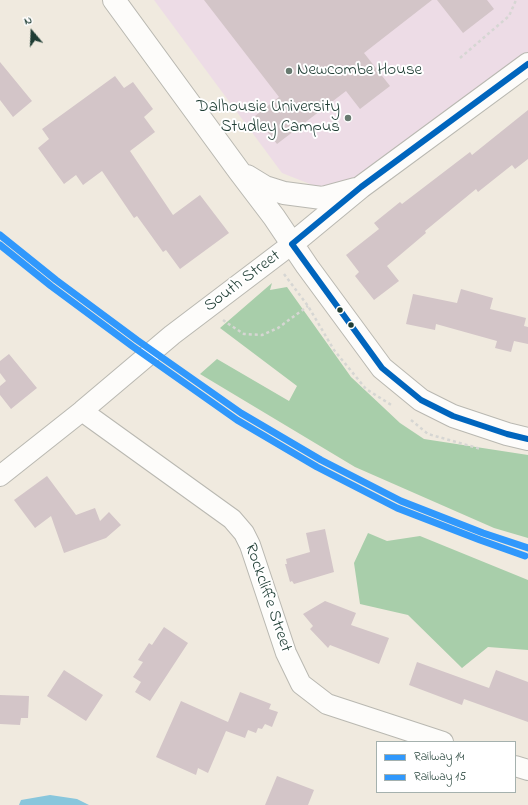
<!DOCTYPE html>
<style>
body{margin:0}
#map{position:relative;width:528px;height:805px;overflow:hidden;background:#f0eadf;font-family:"Indie Flower",sans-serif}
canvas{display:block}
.legend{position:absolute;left:376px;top:741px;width:140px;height:52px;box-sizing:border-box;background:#fff;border:1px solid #a5b1ae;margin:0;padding:5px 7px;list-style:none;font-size:12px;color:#1f3d34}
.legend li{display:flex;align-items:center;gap:8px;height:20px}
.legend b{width:20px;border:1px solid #a5b1ae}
.north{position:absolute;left:12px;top:12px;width:40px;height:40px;-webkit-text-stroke:3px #fff;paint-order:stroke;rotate:341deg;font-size:11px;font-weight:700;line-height:16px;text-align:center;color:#1f3d34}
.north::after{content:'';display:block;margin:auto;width:14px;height:18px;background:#1f3d34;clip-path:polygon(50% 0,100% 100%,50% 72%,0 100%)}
</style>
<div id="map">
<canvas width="528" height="805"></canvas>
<ul class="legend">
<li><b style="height:5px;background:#3098fc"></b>Railway 14</li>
<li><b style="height:5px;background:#3098fc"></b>Railway 15</li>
</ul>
<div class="north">N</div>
</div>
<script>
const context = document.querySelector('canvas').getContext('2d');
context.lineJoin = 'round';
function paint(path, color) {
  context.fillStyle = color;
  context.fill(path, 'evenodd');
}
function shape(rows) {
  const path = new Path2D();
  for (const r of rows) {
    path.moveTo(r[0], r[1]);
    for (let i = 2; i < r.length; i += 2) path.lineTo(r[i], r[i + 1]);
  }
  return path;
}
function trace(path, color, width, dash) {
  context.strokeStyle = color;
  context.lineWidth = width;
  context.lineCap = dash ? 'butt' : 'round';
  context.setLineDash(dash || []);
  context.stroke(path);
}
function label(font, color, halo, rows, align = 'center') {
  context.font = font + ' "Indie Flower",sans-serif';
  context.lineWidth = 4;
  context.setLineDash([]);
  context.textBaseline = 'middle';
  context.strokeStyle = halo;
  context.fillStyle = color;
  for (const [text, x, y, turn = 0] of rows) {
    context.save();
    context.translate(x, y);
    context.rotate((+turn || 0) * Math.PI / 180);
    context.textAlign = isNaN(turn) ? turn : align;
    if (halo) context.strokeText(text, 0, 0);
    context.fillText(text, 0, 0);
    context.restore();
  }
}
const built = shape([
 [154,0,528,0,528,64,361,187,315,186,282,173]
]);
const forest = shape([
 [272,283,270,290,287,287,351,377,400,423,424,439,528,455,528,538,494,528,355,467,200,374,217,359,289,401,297,386,220,328],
 [368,533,387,541,420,536,528,580,528,650,488,647,462,668,408,615,360,604,354,563]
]);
const water = shape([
 [50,795,77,799,89,805,19,805,21,800]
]);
const building = shape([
 [204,0,432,0,364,53,390,86,360,109,346,91,277,144,255,116,279,97],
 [437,0,487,0,494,9,463,33],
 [0,62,32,101,13,117,0,100],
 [115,76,124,88,133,82,153,109,144,117,155,132,130,151,173,215,200,195,229,233,180,269,166,250,163,252,137,216,134,218,102,171,83,185,76,175,64,184,38,148,49,139,42,129],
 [528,110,528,159,515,169,512,165,478,192,476,189,425,231,426,233,387,266,399,281,374,300,355,276,359,272,346,255,379,229,374,223,400,202,402,204,470,152,472,155],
 [461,289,493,298,490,309,526,318,524,326,528,327,528,344,514,341,511,352,495,348,497,341,436,324,435,330,406,324,413,294,457,303],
 [9,354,37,388,11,409,0,395,0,386,6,381,0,373,0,361],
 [47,476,76,515,95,508,100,521,109,512,121,525,106,538,64,553,51,516,35,528,14,500],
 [325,529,334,572,294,584,292,581,290,582,285,564,287,564,286,559,310,552,306,533],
 [325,601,356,613,351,625,389,638,379,664,330,645,328,648,310,629,313,626,303,614],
 [164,627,188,643,150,701,135,692,141,682,133,677,143,662,138,660,149,643,152,645],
 [417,662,489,688,496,670,528,682,528,722,464,699,462,705,409,685],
 [64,670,103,695,86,721,47,696],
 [240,692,271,704,269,709,278,712,272,727,265,724,262,729,258,728,256,733,248,730,245,738,226,731,208,773,198,768,196,775,156,757,181,701,228,722],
 [0,695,29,696,28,718,21,718,20,725,0,724],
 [277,776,314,790,308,805,265,805]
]);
const path = shape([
 [460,58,509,16,516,0],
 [284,274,308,306,334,350,366,389,393,406],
 [223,320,227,323,244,334,262,335,278,328,308,306],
 [411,420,428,434,481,449]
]);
const street = shape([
 [82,411,232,519,244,533,250,545,286,653,301,684,327,704,443,742],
 [0,476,82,411,172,335,292,244],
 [515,766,528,770]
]);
const secondary = shape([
 [114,0,239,171,274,217,307,266,382,368,421,400,453,416,507,434,528,439],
 [247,176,265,187,284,193,322,198,355,189],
 [292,244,361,187,528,64]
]);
const bus1 = shape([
 [528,64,361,187,292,244,382,368,421,400,453,416,507,434,528,439]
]);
const rail1 = shape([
 [0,235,56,280,137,340,241,413,321,460,401,501,483,533,528,548]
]);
const rail2 = shape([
 [0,245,51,286,132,346,237,420,317,467,397,508,480,540,525,556]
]);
const markers = [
 [289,71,4,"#687a70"],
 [348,118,4,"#687a70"],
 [340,310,3.5,"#1f3d34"],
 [351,325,3.5,"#1f3d34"]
];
const poiNames = [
 ["Newcombe House",297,71],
 ["Dalhousie University",340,108,"right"],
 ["Studley Campus",340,128,"right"]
];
const streetNames = [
 ["South Street",243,282,-37],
 ["Rockcliffe Street",267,598,71]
];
paint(built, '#eddce6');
paint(forest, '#a8ceaa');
paint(water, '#88c6dc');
paint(building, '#d3c5c8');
trace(street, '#b9b8b1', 22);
trace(secondary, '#b9b8b1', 24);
trace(path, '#d6d6d3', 2.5, [3, 3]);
trace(street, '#fdfcfa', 20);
trace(secondary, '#fdfcfa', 22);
trace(bus1, '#0065bd', 6);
trace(rail1, '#3098fc', 7);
trace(rail2, '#3098fc', 7);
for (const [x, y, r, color] of markers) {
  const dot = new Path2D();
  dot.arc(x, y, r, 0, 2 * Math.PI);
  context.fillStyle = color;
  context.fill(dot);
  trace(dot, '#fff', 1.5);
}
label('17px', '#1f3d34', '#fff', poiNames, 'left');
label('17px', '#1f3d34', '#fff', streetNames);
</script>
